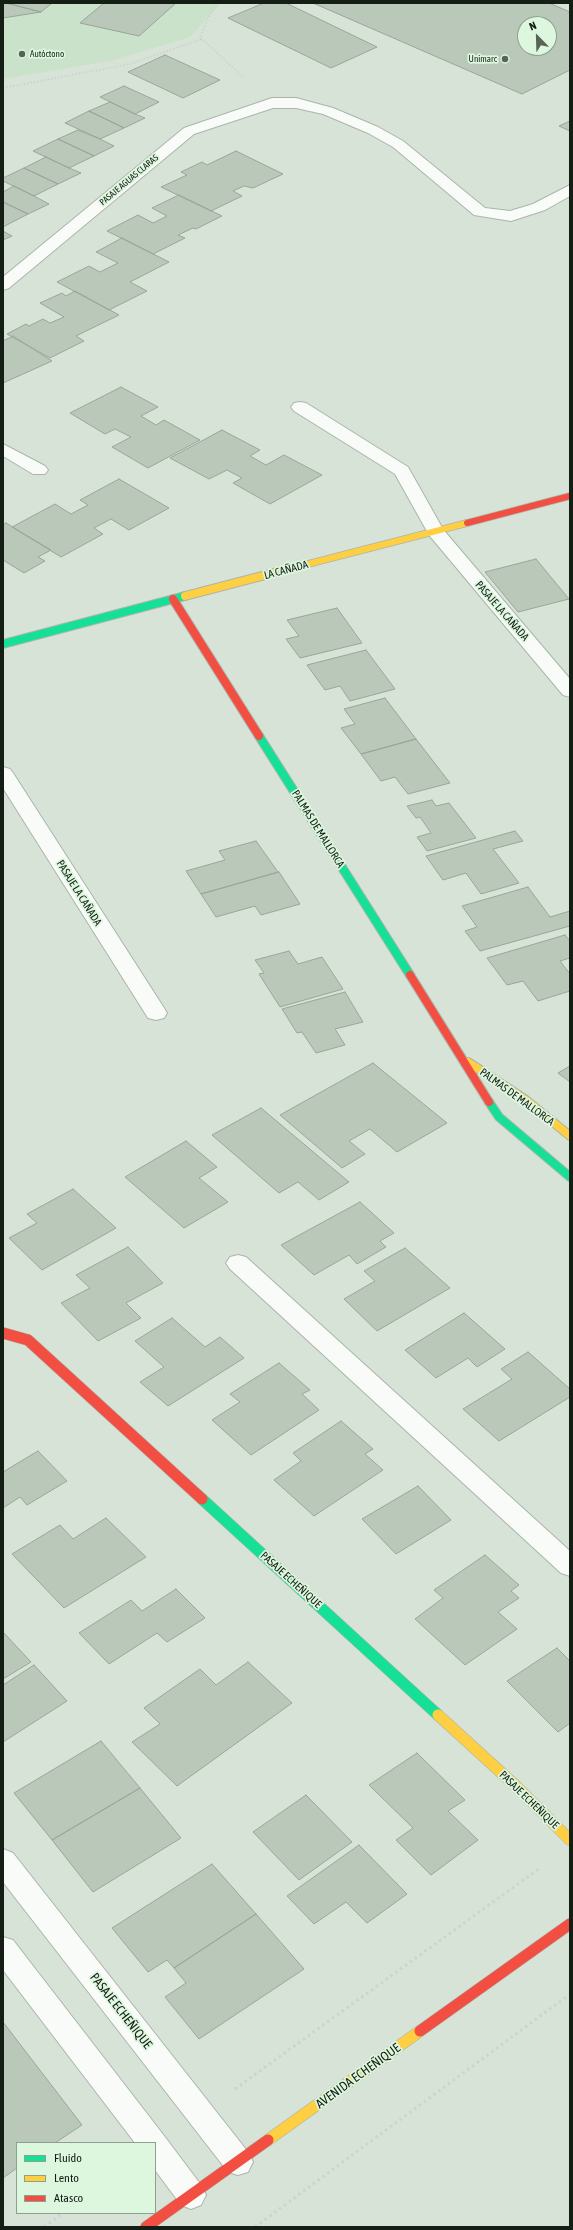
<!DOCTYPE html>
<meta charset="utf-8">
<style>
body{margin:0}
#map{position:relative;width:573px;height:2230px;overflow:hidden;background:#d6e3d6;font-family:"Asap Condensed",sans-serif}
canvas{display:block}
.frame{position:absolute;inset:0;border:4px solid #151e15;pointer-events:none}
.legend{position:absolute;left:16px;top:2142px;width:140px;height:72px;box-sizing:border-box;background:#ddf6de;border:1px solid #8da08e;margin:0;padding:5px 7px;list-style:none;font-size:12px;color:#151e15}
.legend li{display:flex;align-items:center;gap:8px;height:20px}
.legend b{width:20px;border:1px solid #8da08e}
.north{position:absolute;left:517px;top:16px;width:40px;height:40px;box-sizing:border-box;background:#ddf6de;border:1px solid #8da08e;border-radius:50%;rotate:337deg;font-size:11px;font-weight:700;line-height:16px;text-align:center;color:#151e15}
.north::after{content:'';display:block;margin:auto;width:14px;height:18px;background:#596359;clip-path:polygon(50% 0,100% 100%,50% 72%,0 100%)}
</style>
<div id="map">
<canvas width="573" height="2230"></canvas>
<div class="frame"></div>
<ul class="legend">
<li><b style="height:5px;background:#16e098"></b>Fluido</li>
<li><b style="height:5px;background:#ffcf43"></b>Lento</li>
<li><b style="height:5px;background:#f24e42"></b>Atasco</li>
</ul>
<div class="north">N</div>
</div>
<script>
const context = document.querySelector('canvas').getContext('2d');
context.lineJoin = 'round';
function paint(path, color) {
  context.fillStyle = color;
  context.fill(path, 'evenodd');
}
function shape(rows) {
  const path = new Path2D();
  for (const r of rows) {
    path.moveTo(r[0], r[1]);
    for (let i = 2; i < r.length; i += 2) path.lineTo(r[i], r[i + 1]);
  }
  return path;
}
function trace(path, color, width, dash) {
  context.strokeStyle = color;
  context.lineWidth = width;
  context.lineCap = dash ? 'butt' : 'round';
  context.setLineDash(dash || []);
  context.stroke(path);
}
function label(font, color, halo, rows, align = 'center') {
  context.font = font + ' "Asap Condensed",sans-serif';
  context.lineWidth = 3.5;
  context.setLineDash([]);
  context.textBaseline = 'middle';
  context.strokeStyle = halo;
  context.fillStyle = color;
  for (const [text, x, y, turn = 0] of rows) {
    context.save();
    context.translate(x, y);
    context.rotate((+turn || 0) * Math.PI / 180);
    context.textAlign = isNaN(turn) ? turn : align;
    if (halo) context.strokeText(text, 0, 0);
    context.fillText(text, 0, 0);
    context.restore();
  }
}
const built = shape([
 [3,3,221,3,190,37,114,60,3,79]
]);
const building = shape([
 [3,3,6,3,41,12,3,18,3,3],
 [6,3,52,3,41,12,6,3],
 [104,3,176,3,139,36,80,23,104,3],
 [264,3,286,3,377,47,331,68,228,18,264,3],
 [313,3,549,3,570,12,570,70,522,94,313,3],
 [525,24,549,24,549,48,525,48,525,24],
 [165,55,220,80,183,98,128,72,165,55],
 [124,86,159,102,135,114,100,97,124,86],
 [110,102,135,114,145,118,124,128,89,111,110,102],
 [89,111,124,128,100,139,65,123,89,111],
 [570,121,570,131,559,126,570,121],
 [78,130,100,139,114,146,94,156,58,139,78,130],
 [58,139,94,156,69,168,33,151,58,139],
 [236,151,283,174,253,188,244,186,233,191,242,196,211,211,161,187,187,175,181,172,202,162,207,165,236,151],
 [46,157,69,168,81,173,58,184,24,168,46,157],
 [24,168,58,184,34,196,3,181,3,178,24,168],
 [14,186,34,196,49,204,28,214,3,202,3,192,14,186],
 [179,195,222,216,196,229,193,228,178,235,185,238,153,254,107,231,138,215,153,223,167,216,152,208,179,195],
 [3,202,28,214,3,227,3,202],
 [3,231,12,236,3,240,3,231],
 [122,238,169,262,130,282,147,291,109,310,57,282,89,266,100,272,118,263,96,252,122,238],
 [75,291,119,315,76,336,84,341,50,358,7,334,26,324,29,326,43,319,50,323,64,317,40,303,62,293,66,296,75,291],
 [13,336,52,361,3,383,3,341,13,336],
 [121,387,158,407,141,416,156,425,164,420,200,440,148,468,112,447,131,437,115,429,105,434,70,413,121,387],
 [222,430,260,450,250,456,266,465,284,455,322,475,270,504,233,483,242,478,227,470,209,479,170,458,222,430],
 [119,479,169,508,129,530,111,519,94,528,103,534,61,557,12,527,55,504,71,514,88,505,80,500,119,479],
 [6,523,51,550,38,557,45,561,24,573,3,560,3,525,6,523],
 [536,559,569,599,518,612,485,572,536,559],
 [337,608,362,643,300,658,286,639,299,636,287,620,337,608],
 [366,650,395,689,350,701,340,686,325,690,307,665,366,650],
 [385,698,416,739,361,754,341,728,355,724,344,709,385,698],
 [416,739,450,783,408,794,395,777,381,781,361,754,416,739],
 [432,800,436,806,449,803,476,838,427,851,417,837,431,833,420,817,416,818,407,806,432,800],
 [515,831,523,841,493,849,519,883,481,894,466,873,443,880,426,856,515,831],
 [256,841,278,872,201,894,186,871,225,860,219,851,256,841],
 [279,872,300,904,261,915,255,906,216,917,201,894,279,872],
 [528,887,550,917,570,911,570,926,480,951,465,931,477,927,462,906,528,887],
 [565,935,570,941,570,958,560,961,570,974,570,991,538,1001,523,981,507,985,487,958,565,935],
 [289,951,298,964,322,957,343,989,280,1007,259,974,264,973,255,960,289,951],
 [345,992,363,1022,335,1029,345,1045,316,1053,302,1032,297,1033,282,1009,345,992],
 [373,1063,447,1123,397,1152,370,1129,349,1141,365,1154,342,1168,280,1115,373,1063],
 [570,1066,570,1082,558,1073,570,1066],
 [261,1108,349,1182,319,1200,298,1182,279,1193,212,1135,261,1108],
 [186,1141,217,1167,199,1178,228,1202,184,1228,125,1177,186,1141],
 [73,1189,116,1228,42,1270,9,1238,37,1223,27,1214,73,1189],
 [360,1202,394,1233,380,1241,386,1247,357,1264,349,1255,314,1275,281,1245,360,1202],
 [128,1247,163,1283,126,1303,141,1318,98,1341,61,1303,90,1288,76,1275,128,1247],
 [405,1248,450,1288,377,1331,344,1299,375,1281,364,1271,405,1248],
 [464,1313,505,1349,477,1367,468,1358,436,1378,405,1350,464,1313],
 [172,1318,205,1347,220,1337,244,1358,168,1406,140,1382,164,1367,135,1341,172,1318],
 [528,1352,570,1389,570,1397,499,1441,463,1409,512,1379,501,1369,528,1352],
 [279,1363,310,1390,302,1394,319,1410,251,1455,212,1420,240,1402,230,1394,279,1363],
 [341,1421,373,1449,365,1454,383,1470,314,1516,274,1480,301,1461,293,1453,341,1421],
 [38,1451,67,1481,27,1505,20,1497,3,1508,3,1472,38,1451],
 [418,1486,451,1520,396,1554,362,1519,418,1486],
 [106,1518,146,1557,64,1608,12,1554,60,1525,73,1539,106,1518],
 [485,1555,519,1585,511,1591,519,1598,498,1612,517,1629,465,1665,415,1619,443,1598,434,1590,485,1555],
 [176,1589,205,1618,167,1642,157,1633,109,1664,79,1633,131,1600,142,1611,176,1589],
 [3,1632,31,1662,3,1679,3,1632],
 [557,1648,570,1661,570,1723,558,1732,507,1681,557,1648],
 [248,1662,292,1703,177,1786,132,1742,160,1724,144,1708,200,1669,216,1685,248,1662],
 [34,1665,67,1701,3,1742,3,1685,34,1665],
 [101,1741,140,1788,52,1840,14,1793,101,1741],
 [417,1753,465,1800,448,1811,478,1840,431,1875,396,1840,413,1828,369,1785,417,1753],
 [140,1788,181,1838,93,1892,52,1840,140,1788],
 [306,1795,352,1842,299,1880,253,1832,306,1795],
 [359,1845,407,1894,367,1923,346,1902,314,1924,287,1896,359,1845],
 [212,1864,256,1914,174,1968,167,1960,148,1972,112,1928,212,1864],
 [256,1914,304,1969,199,2039,165,1997,186,1983,174,1968,256,1914],
 [3,2022,82,2125,55,2143,17,2143,17,2168,3,2178,3,2022]
]);
const pathFar1 = shape([
 [215,3,200,37,243,77],
 [3,88,130,64,202,39]
]);
const path = shape([
 [235,2089,540,1868],
 [44,2227,63,2213],
 [255,2227,570,1994]
]);
const lane = shape([
 [300,402,306,403,408,467,444,531,441,535,435,536,429,535,395,474,294,411,291,407,294,403,300,402]
]);
const street = shape([
 [272,98,296,98,333,108,378,127,403,141,485,208,510,211,533,204,570,185,570,196,545,210,511,221,474,215,393,147,368,133,323,114,296,108,273,108,194,134,9,288,3,290,3,277,184,128,272,98],
 [3,444,45,466,48,470,45,474,33,474,3,456,3,444],
 [435,526,441,527,570,679,570,697,563,695,429,535,426,531,429,527,435,526],
 [3,767,10,769,13,773,164,1008,167,1013,164,1018,156,1020,148,1018,3,788,3,767],
 [238,1255,246,1257,570,1551,570,1576,561,1573,230,1269,226,1263,230,1257,238,1255],
 [3,1849,13,1853,248,2152,253,2162,248,2172,238,2175,228,2172,3,1882,3,1849],
 [3,1937,13,1940,165,2137,201,2185,206,2195,201,2205,191,2209,181,2205,155,2170,155,2143,135,2143,3,1970,3,1937]
]);
const fastFar1 = shape([
 [3,644,185,596],
 [259,736,410,975],
 [489,1102,499,1117,570,1177]
]);
const fast = shape([
 [202,1499,438,1715]
]);
const slowFar2 = shape([
 [277,572,467,523]
]);
const slowFar1 = shape([
 [185,596,281,571],
 [468,1062,526,1100,570,1136]
]);
const slow = shape([
 [438,1715,517,1787,570,1840],
 [268,2140,420,2031]
]);
const jamFar2 = shape([
 [467,523,570,496]
]);
const jamFar1 = shape([
 [173,599,259,736],
 [410,975,489,1102]
]);
const jam = shape([
 [3,1333,28,1340,202,1499],
 [420,2031,570,1924],
 [146,2227,268,2140]
]);
const markers = [
 [22,54,4,"#596359"],
 [505,59,4,"#596359"]
];
const farPoinames = [
 ["Autóctono",30,54],
 ["Unimarc",497,59,"right"]
];
const farStreetnames = [
 ["PASAJE AGUAS CLARAS",129,180,-40]
];
const streetNames = [
 ["LA CAÑADA",286,570,-15],
 ["PASAJE LA CAÑADA",502,611,49],
 ["PALMAS DE MALLORCA",318,829,58],
 ["PASAJE LA CAÑADA",79,893,58],
 ["PALMAS DE MALLORCA",517,1097,36],
 ["PASAJE ECHEÑIQUE",291,1580,42],
 ["PASAJE ECHEÑIQUE",529,1800,44]
];
const nearStreetnames = [
 ["PASAJE ECHEÑIQUE",121,2011,52],
 ["AVENIDA ECHEÑIQUE",358,2076,-36]
];
paint(built, '#cae1ca');
paint(building, '#b9c8b9');
trace(building, '#9aa59b', 1);
trace(lane, '#abb5ab', 2);
trace(street, '#abb5ab', 2);
trace(fastFar1, '#abb5ab', 10);
trace(fast, '#abb5ab', 12);
trace(slowFar2, '#abb5ab', 8);
trace(slowFar1, '#abb5ab', 10);
trace(slow, '#abb5ab', 12);
trace(jamFar2, '#abb5ab', 8);
trace(jamFar1, '#abb5ab', 10);
trace(jam, '#abb5ab', 12);
trace(pathFar1, '#cfd3cf', 2, [1.5, 2]);
trace(path, '#cfd3cf', 3, [2.5, 3.5]);
paint(lane, '#f9fbf9');
paint(street, '#f9fbf9');
trace(fastFar1, '#16e098', 8);
trace(fast, '#16e098', 11);
trace(slowFar2, '#ffcf43', 6);
trace(slowFar1, '#ffcf43', 8);
trace(slow, '#ffcf43', 11);
trace(jamFar2, '#f24e42', 6);
trace(jamFar1, '#f24e42', 8);
trace(jam, '#f24e42', 11);
for (const [x, y, r, color] of markers) {
  const dot = new Path2D();
  dot.arc(x, y, r, 0, 2 * Math.PI);
  context.fillStyle = color;
  context.fill(dot);
  trace(dot, '#ddf6de', 1.5);
}
label('9px', '#151e15', '#ddf6de', farPoinames, 'left');
label('9px', '#151e15', '#ddf6de', farStreetnames);
label('11px', '#151e15', '#ddf6de', streetNames);
label('13px', '#151e15', '#ddf6de', nearStreetnames);
</script>
